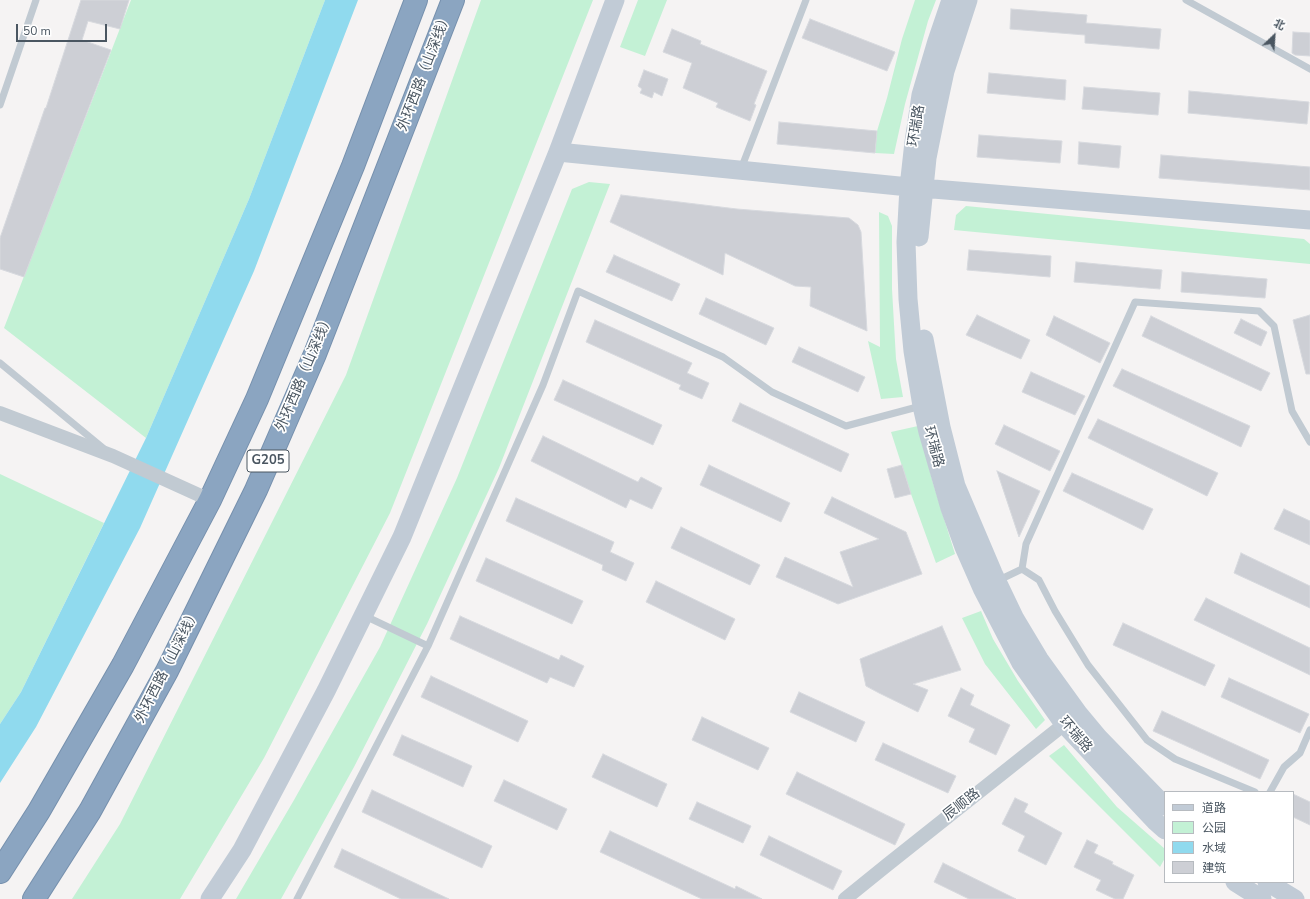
<!DOCTYPE html>
<meta charset="utf-8">
<style>
body{margin:0}
#map{position:relative;width:1310px;height:899px;overflow:hidden;background:#f5f3f3;font-family:"Nunito Sans","Noto Sans SC",sans-serif}
canvas{display:block}
.legend{position:absolute;left:1164px;top:791px;width:130px;height:92px;box-sizing:border-box;background:#fff;border:1px solid #b7bbc0;margin:0;padding:5px 7px;list-style:none;font-size:12px;color:#4a5661}
.legend li{display:flex;align-items:center;gap:8px;height:20px}
.legend b{width:20px;border:1px solid #b7bbc0}
.north{position:absolute;left:1254px;top:16px;width:40px;height:40px;-webkit-text-stroke:3px #fff;paint-order:stroke;rotate:25deg;font-size:11px;font-weight:700;line-height:16px;text-align:center;color:#4a5661}
.north::after{content:'';display:block;margin:auto;width:14px;height:18px;background:#4a5661;clip-path:polygon(50% 0,100% 100%,50% 72%,0 100%)}
.scale{position:absolute;left:16px;top:24px;width:91px;height:18px;box-sizing:border-box;border:2px solid #4a5661;border-top:0;padding-left:5px;font-size:12px;line-height:14px;white-space:nowrap;color:#4a5661;-webkit-text-stroke:3px #fff;paint-order:stroke}
</style>
<div id="map">
<canvas width="1310" height="899"></canvas>
<ul class="legend">
<li><b style="height:5px;background:#c1cbd6"></b>道路</li>
<li><b style="height:11px;background:#c3f1d5"></b>公园</li>
<li><b style="height:11px;background:#90daee"></b>水域</li>
<li><b style="height:11px;background:#cdcfd5"></b>建筑</li>
</ul>
<div class="north">北</div>
<div class="scale">50 m</div>
</div>
<script>
const context = document.querySelector('canvas').getContext('2d');
context.lineJoin = 'round';
function paint(path, color) {
  context.fillStyle = color;
  context.fill(path, 'evenodd');
}
function shape(rows) {
  const path = new Path2D();
  for (const r of rows) {
    path.moveTo(r[0], r[1]);
    for (let i = 2; i < r.length; i += 2) path.lineTo(r[i], r[i + 1]);
  }
  return path;
}
function trace(path, color, width, dash) {
  context.strokeStyle = color;
  context.lineWidth = width;
  context.lineCap = dash ? 'butt' : 'round';
  context.setLineDash(dash || []);
  context.stroke(path);
}
function label(font, color, halo, rows, align = 'center') {
  context.font = font + ' "Nunito Sans","Noto Sans SC",sans-serif';
  context.lineWidth = 3.5;
  context.setLineDash([]);
  context.textBaseline = 'middle';
  context.strokeStyle = halo;
  context.fillStyle = color;
  for (const [text, x, y, turn = 0] of rows) {
    context.save();
    context.translate(x, y);
    context.rotate((+turn || 0) * Math.PI / 180);
    context.textAlign = isNaN(turn) ? turn : align;
    if (halo) context.strokeText(text, 0, 0);
    context.fillText(text, 0, 0);
    context.restore();
  }
}
const green = shape([
 [131,0,325,0,249,199,146,438,4,328],
 [481,0,593,0,390,513,264,758,180,899,72,899,120,824,346,375],
 [638,0,667,0,645,56,620,47],
 [915,0,936,0,928,21,905,104,894,154,875,153,877,131,887,98,902,39],
 [589,182,610,184,499,468,427,624,354,767,281,899,236,899,294,800,380,647,457,478,572,189],
 [966,206,1304,239,1310,244,1310,264,954,230,956,215],
 [879,212,888,216,892,226,892,289,896,359,903,397,881,399,868,341,880,347],
 [918,426,933,483,955,554,936,563,911,494,891,432],
 [0,474,104,523,21,692,0,724],
 [981,611,993,639,1018,681,1045,720,1036,729,985,664,962,618],
 [1064,745,1117,807,1165,849,1165,858,1160,867,1049,756]
]);
const water = shape([
 [325,0,358,0,254,271,140,528,36,727,0,783,0,724,21,692,146,438,249,199]
]);
const building = shape([
 [81,0,129,0,120,29,88,21,82,40,111,50,24,277,0,269,0,238,45,108,46,108,81,0],
 [1011,9,1087,15,1086,23,1161,29,1159,49,1085,43,1085,35,1010,29,1011,9],
 [810,19,895,52,887,71,802,38,810,19],
 [672,29,701,41,700,44,767,71,754,104,756,105,750,121,716,107,718,103,683,88,692,63,663,52,672,29],
 [1293,32,1310,33,1310,56,1295,55,1292,53,1293,32],
 [644,70,668,79,662,96,654,92,652,98,640,93,642,89,638,86,644,70],
 [989,73,1066,80,1065,100,987,93,989,73],
 [1084,87,1160,93,1158,115,1082,109,1084,87],
 [1189,91,1309,102,1307,124,1188,113,1189,91],
 [779,122,877,131,875,153,777,144,779,122],
 [979,135,1062,141,1060,163,977,157,979,135],
 [1079,142,1121,146,1119,168,1078,164,1079,142],
 [1161,155,1310,167,1310,190,1159,178,1161,155],
 [621,195,737,209,849,218,858,225,861,232,867,331,810,306,811,287,795,286,725,253,723,275,610,222,621,195],
 [969,250,1051,256,1050,277,967,270,969,250],
 [614,255,680,284,672,301,606,272,614,255],
 [1076,262,1162,270,1160,289,1074,282,1076,262],
 [1182,272,1267,279,1265,298,1181,292,1182,272],
 [706,298,774,328,766,345,699,314,706,298],
 [977,315,1030,340,1021,359,966,335,977,315],
 [1310,315,1310,374,1306,374,1293,320,1310,315],
 [1054,316,1110,343,1100,363,1046,335,1054,316],
 [1151,316,1270,373,1261,391,1142,336,1151,316],
 [1241,319,1267,332,1261,346,1234,333,1241,319],
 [595,320,692,363,687,373,709,383,702,399,679,389,681,385,586,342,595,320],
 [799,347,865,377,858,392,792,362,799,347],
 [1122,369,1250,426,1241,447,1113,386,1122,369],
 [1031,372,1085,396,1075,415,1022,392,1031,372],
 [563,380,662,425,653,445,554,400,563,380],
 [740,403,849,454,841,472,732,421,740,403],
 [1098,419,1218,473,1207,496,1088,438,1098,419],
 [1004,425,1060,451,1050,471,995,444,1004,425],
 [543,436,638,482,641,477,662,488,652,509,630,499,626,508,531,461,543,436],
 [709,465,790,503,781,522,700,485,709,465],
 [902,465,911,494,895,498,887,469,902,465],
 [997,471,1040,491,1019,537,997,471],
 [1072,473,1153,509,1143,530,1063,491,1072,473],
 [832,497,906,532,922,574,838,604,776,577,785,557,853,587,840,552,879,539,824,513,832,497],
 [516,498,614,542,610,552,634,563,626,581,602,570,603,565,506,521,516,498],
 [1284,509,1310,521,1310,545,1274,529,1284,509],
 [681,527,760,565,750,585,671,548,681,527],
 [1241,553,1310,586,1310,608,1234,573,1241,553],
 [486,558,583,601,572,624,476,581,486,558],
 [656,581,735,619,725,640,646,602,656,581],
 [1206,598,1310,648,1310,675,1194,620,1206,598],
 [460,616,559,660,561,655,584,666,574,687,550,677,547,683,450,639,460,616],
 [1123,623,1215,665,1205,686,1113,645,1123,623],
 [942,626,961,670,913,684,928,690,918,712,879,693,866,686,860,659,942,626],
 [431,676,528,721,518,742,421,697,431,676],
 [1229,678,1309,714,1300,733,1221,697,1229,678],
 [961,688,974,695,970,705,1010,725,996,755,969,742,975,729,948,716,961,688],
 [799,692,865,722,856,742,790,712,799,692],
 [1162,711,1269,760,1260,779,1153,731,1162,711],
 [702,717,769,748,758,770,692,740,702,717],
 [402,735,472,766,463,787,393,755,402,735],
 [883,743,956,776,948,793,875,760,883,743],
 [603,754,667,784,657,807,592,777,603,754],
 [797,772,905,824,895,845,786,794,797,772],
 [504,780,567,809,557,830,494,801,504,780],
 [372,790,492,846,482,868,362,812,372,790],
 [1293,794,1310,802,1310,825,1293,817,1293,794],
 [1015,798,1028,804,1024,812,1062,833,1046,865,1018,851,1025,836,1002,824,1015,798],
 [697,802,751,826,743,843,689,819,697,802],
 [610,831,735,889,736,886,762,899,702,899,600,852,610,831],
 [769,836,842,871,833,890,760,855,769,836],
 [1087,840,1098,845,1094,853,1113,862,1112,864,1134,875,1123,899,1115,899,1096,890,1101,880,1074,867,1087,840],
 [342,849,449,899,401,899,334,867,342,849],
 [943,863,1016,899,969,899,934,882,943,863]
]);
const lane = shape([
 [1186,0,1310,69],
 [0,105,36,0],
 [741,169,806,0],
 [0,363,103,448],
 [1022,569,1026,544,1135,302,1259,311,1274,326,1292,411,1310,442],
 [1022,569,1039,580,1055,611,1088,665,1147,740,1175,759,1255,792],
 [997,581,1022,569],
 [363,615,428,646],
 [1270,792,1284,767,1300,753,1310,730],
 [297,899,428,646,543,385,578,291,723,357,772,392,846,426,921,406]
]);
const street = shape([
 [0,413,113,456,210,500],
 [845,899,887,865,1072,718]
]);
const secondary = shape([
 [951,0,937,41,921,95,914,142,909,187,906,242,908,299,913,351,922,406,928,432,950,508,964,547,982,588,1021,663,1064,724,1156,822,1165,830],
 [558,152,909,187,1310,220],
 [919,237,927,158,935,118,945,71,968,0],
 [924,339,941,427,956,486,993,573,1015,619,1039,659,1078,713,1098,737,1165,806],
 [1235,882,1262,899],
 [1267,882,1295,899],
 [210,899,242,850,326,691,402,537,558,152,615,0]
]);
const highway = shape([
 [0,872,39,811,123,665,210,500,257,399,353,166,416,0],
 [34,899,90,811,167,671,256,490,315,354,453,0]
]);
const shields = [
 [268,461,42]
];
const shieldNames = [
 ["G205",268,461]
];
const streetNames = [
 ["外环西路（山深线）",425,72,-69],
 ["环瑞路",917,126,-81],
 ["外环西路（山深线）",305,373,-67],
 ["环瑞路",933,447,75],
 ["外环西路（山深线）",168,666,-63],
 ["环瑞路",1075,735,49],
 ["辰顺路",962,805,-38]
];
paint(green, '#c3f1d5');
paint(water, '#90daee');
paint(building, '#cdcfd5');
trace(building, '#d7d9de', 1);
trace(highway, '#7690ad', 24);
trace(lane, '#c1cad2', 7);
trace(street, '#c1cad2', 14);
trace(secondary, '#c1cbd6', 19);
trace(highway, '#8ba5c1', 22);
for (const [x, y, w] of shields) {
  const box = new Path2D();
  box.roundRect(x - w / 2, y - 11, w, 22, 3);
  context.fillStyle = '#fff';
  context.fill(box);
  trace(box, '#4a5661', 1);
}
label('bold 13px', '#4a5661', null, shieldNames);
label('14px', '#4a5661', '#fff', streetNames);
</script>
